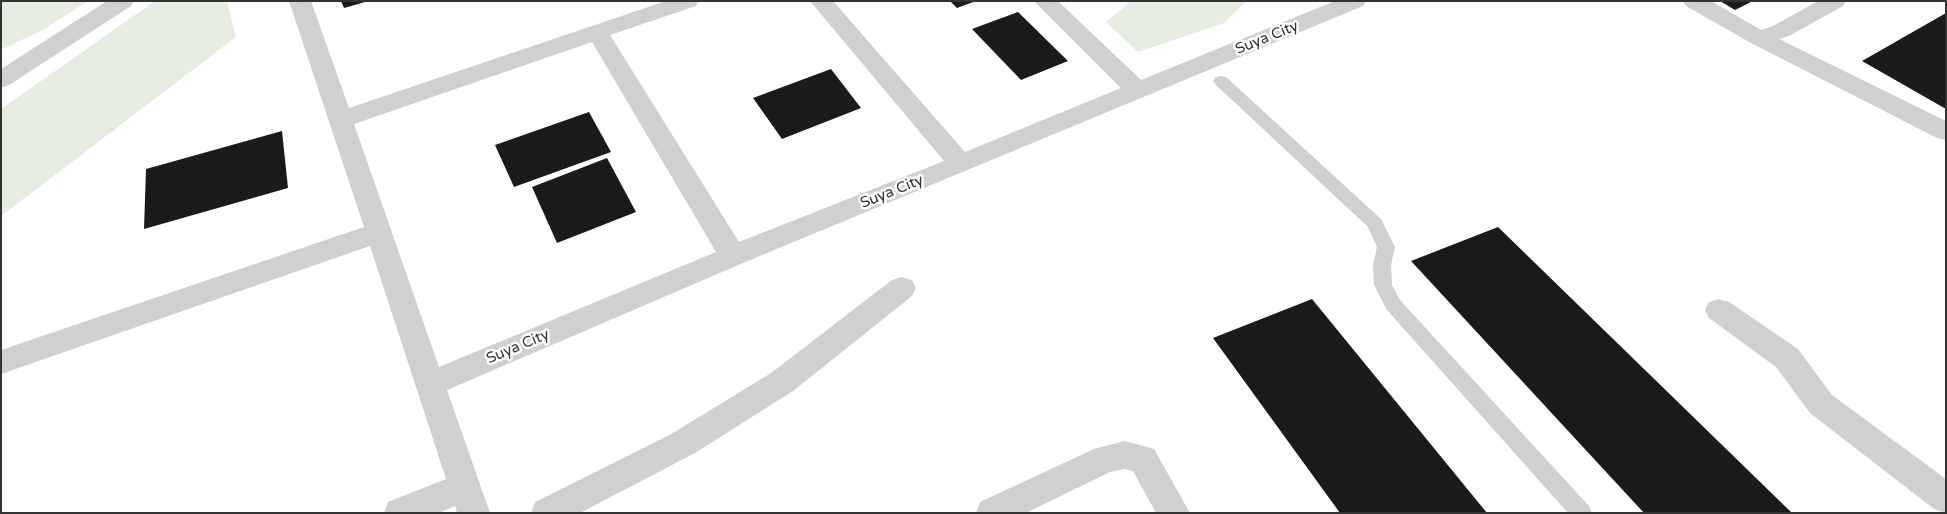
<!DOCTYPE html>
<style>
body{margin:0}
#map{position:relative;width:1947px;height:514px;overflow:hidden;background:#fff;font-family:"Varela Round",sans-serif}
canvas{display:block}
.frame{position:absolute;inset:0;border:2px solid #333;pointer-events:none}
</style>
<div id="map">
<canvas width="1947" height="514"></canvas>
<div class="frame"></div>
</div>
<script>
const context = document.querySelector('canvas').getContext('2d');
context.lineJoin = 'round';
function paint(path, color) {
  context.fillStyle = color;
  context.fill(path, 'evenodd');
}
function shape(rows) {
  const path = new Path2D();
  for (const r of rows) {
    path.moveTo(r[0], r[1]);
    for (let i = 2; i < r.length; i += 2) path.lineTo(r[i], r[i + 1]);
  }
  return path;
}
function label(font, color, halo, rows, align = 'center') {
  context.font = font + ' "Varela Round",sans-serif';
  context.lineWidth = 5;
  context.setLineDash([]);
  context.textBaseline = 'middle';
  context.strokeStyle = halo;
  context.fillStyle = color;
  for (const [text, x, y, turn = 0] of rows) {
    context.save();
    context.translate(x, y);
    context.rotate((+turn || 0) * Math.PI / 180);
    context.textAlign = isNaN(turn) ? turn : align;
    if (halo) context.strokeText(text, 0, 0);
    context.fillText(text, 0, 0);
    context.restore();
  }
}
const green = shape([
 [1,1,88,1,46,28,1,50],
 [155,1,227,1,236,37,1,216,1,109],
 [1131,1,1247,1,1224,23,1138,52,1106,22]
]);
const building = shape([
 [341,1,365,1,365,2,344,8],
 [950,1,976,1,957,8],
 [1720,1,1753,1,1735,10],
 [1018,12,1068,61,1021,80,972,29],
 [1946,13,1946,109,1862,61],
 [831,69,861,108,782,139,753,98],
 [589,112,611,152,514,187,495,145],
 [282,131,288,188,144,229,146,169],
 [607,158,636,212,557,243,532,187],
 [1498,227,1792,513,1644,513,1411,261],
 [1312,299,1487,513,1340,513,1213,338]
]);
const service = shape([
 [1221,76,1226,77,1381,219,1395,247,1391,265,1392,285,1400,300,1589,506,1592,513,1568,513,1387,310,1374,285,1373,265,1377,247,1368,227,1216,85,1213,81,1216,77,1221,76]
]);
const minor = shape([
 [107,1,134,1,131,6,9,85,1,88,1,69,107,1],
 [289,1,311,1,349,108,666,1,699,1,696,6,610,35,739,242,944,161,810,1,833,1,965,152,1121,88,1034,1,1058,1,1141,80,1335,1,1366,1,1363,6,743,263,447,390,490,513,457,513,455,506,439,513,384,513,388,502,446,479,370,246,1,374,1,350,364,227,289,1],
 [592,42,716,252,439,367,354,124,592,42],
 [1683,1,1711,1,1761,30,1773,26,1818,1,1846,1,1843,6,1789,36,1779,39,1946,121,1946,140,1937,138,1751,43,1686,6,1683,1],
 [902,277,912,280,916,288,912,296,793,391,695,453,580,513,531,513,535,502,673,433,771,373,892,280,902,277],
 [1719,299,1729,302,1798,349,1832,395,1946,479,1946,513,1934,509,1810,413,1776,367,1709,318,1705,310,1709,302,1719,299],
 [1125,441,1154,449,1190,513,1156,513,1133,471,1125,469,1110,472,1026,513,976,513,980,502,1094,449,1125,441]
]);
const streetNames = [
 ["Suya City",1267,38,-22],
 ["Suya City",892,192,-22],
 ["Suya City",518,347,-23]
];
paint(green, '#e6ecdf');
paint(building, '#1a1a1a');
paint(service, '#d0d0d0');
paint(minor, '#d0d0d0');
label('15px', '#333', '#fff', streetNames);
</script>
